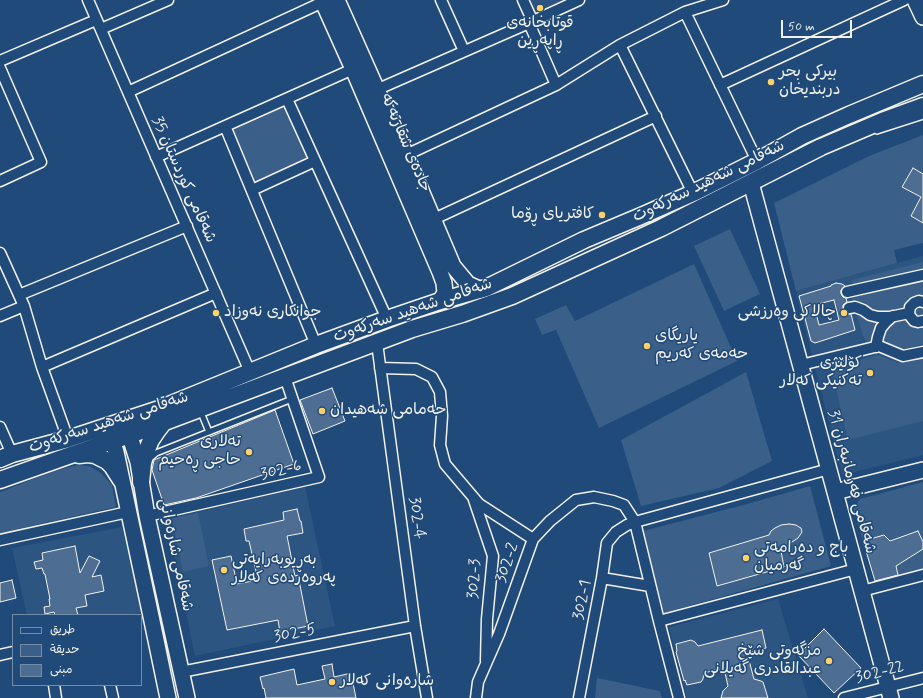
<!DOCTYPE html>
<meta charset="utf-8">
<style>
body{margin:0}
#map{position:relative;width:923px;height:698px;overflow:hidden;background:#1f4a7a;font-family:Mynerve,"Playpen Sans Arabic",sans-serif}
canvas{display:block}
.legend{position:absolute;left:12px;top:614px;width:130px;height:72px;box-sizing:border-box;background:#1f4a7a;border:1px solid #748da6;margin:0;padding:5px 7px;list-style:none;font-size:12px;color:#f4f1e8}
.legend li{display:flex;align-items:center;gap:8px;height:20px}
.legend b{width:20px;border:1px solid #748da6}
.scale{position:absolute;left:781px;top:20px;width:71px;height:18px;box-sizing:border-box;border:2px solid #f4f1e8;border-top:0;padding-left:5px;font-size:12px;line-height:14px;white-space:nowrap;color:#f4f1e8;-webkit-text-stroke:3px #1f4a7a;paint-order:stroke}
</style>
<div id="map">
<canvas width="923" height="698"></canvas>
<ul class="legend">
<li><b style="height:5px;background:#1f4a7a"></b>طريق</li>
<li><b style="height:11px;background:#3a5f88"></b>حديقة</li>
<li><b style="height:11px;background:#4d6e92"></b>مبنى</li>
</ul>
<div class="scale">50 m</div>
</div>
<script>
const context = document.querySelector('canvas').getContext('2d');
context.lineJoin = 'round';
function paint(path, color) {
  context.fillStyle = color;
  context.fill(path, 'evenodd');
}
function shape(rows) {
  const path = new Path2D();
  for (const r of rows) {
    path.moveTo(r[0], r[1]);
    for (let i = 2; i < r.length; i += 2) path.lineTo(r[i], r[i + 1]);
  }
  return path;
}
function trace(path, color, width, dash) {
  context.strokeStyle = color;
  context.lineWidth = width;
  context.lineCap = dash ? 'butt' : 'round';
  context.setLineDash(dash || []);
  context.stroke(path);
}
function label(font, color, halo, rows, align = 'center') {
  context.font = font + ' Mynerve,"Playpen Sans Arabic",sans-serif';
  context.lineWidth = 3;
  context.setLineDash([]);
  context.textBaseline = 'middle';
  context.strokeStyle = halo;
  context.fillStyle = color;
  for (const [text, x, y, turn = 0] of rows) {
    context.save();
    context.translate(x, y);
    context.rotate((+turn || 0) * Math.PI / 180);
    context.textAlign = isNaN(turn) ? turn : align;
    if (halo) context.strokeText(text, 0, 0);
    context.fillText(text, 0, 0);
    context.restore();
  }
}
const built = shape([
 [526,0,567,0,534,17],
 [923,256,923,455,842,475,796,291],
 [305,487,335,626,195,656,167,519],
 [122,527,141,613,129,615,27,615,12,548],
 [778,599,808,698,687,698,669,627]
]);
const green = shape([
 [284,107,308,159,255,183,231,131],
 [923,135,923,243,894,250,897,263,796,291,774,203,869,156],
 [730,229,760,294,724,311,694,246],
 [923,262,923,344,904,350,877,340,868,342,865,339,863,336,851,296,858,295,851,280],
 [694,264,737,361,599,428,556,330,563,327,542,335,535,319,566,305,575,321],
 [878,355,898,363,923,358,923,421,848,440,831,368],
 [746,372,772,461,719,488,641,506,621,440],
 [78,465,89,466,101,473,112,485,116,507,0,533,0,492,57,470],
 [923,482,923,571,876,584,853,509,860,499],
 [810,486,831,566,664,613,643,531,747,504],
 [198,513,209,566,183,572,172,518],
 [597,678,660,691,662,698,595,698]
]);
const building = shape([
 [913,168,923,174,923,223,911,216,921,197,902,187,913,168],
 [836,283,842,284,845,286,841,290,841,293,843,297,846,298,847,302,843,305,843,309,846,314,851,314,855,330,815,343,811,341,799,296,831,286,831,285,836,283],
 [834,300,839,320,819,325,814,305,834,300],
 [332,388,345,421,313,434,300,400,332,388],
 [275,410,294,464,196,498,164,505,152,470,154,460,275,410],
 [297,509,300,521,301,521,303,533,287,536,295,576,298,575,308,626,280,632,278,620,227,630,212,560,231,556,237,584,258,580,249,541,246,541,244,529,284,520,283,512,297,509],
 [789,524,796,525,799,527,801,528,802,532,798,538,789,544,790,548,781,551,784,567,717,586,709,553,769,535,771,531,775,528,781,525,789,524],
 [918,531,923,542,923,549,896,566,898,575,875,581,863,541,884,535,890,541,918,531],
 [75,546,80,573,89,556,100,561,92,577,101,575,104,591,85,595,87,606,76,608,78,615,55,615,54,612,45,614,44,607,50,606,49,599,50,599,45,574,44,574,42,568,36,569,34,562,43,560,42,553,75,546],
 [12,580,16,598,0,602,0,583,12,580],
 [824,629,861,668,834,693,798,655,824,629],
 [762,630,766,648,747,653,754,679,761,681,763,682,768,698,721,698,723,691,728,686,725,673,721,674,719,669,704,673,703,679,701,682,687,685,685,680,684,681,676,652,677,651,676,644,691,640,695,642,698,646,762,630],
 [332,664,334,677,351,673,356,698,266,698,264,688,263,689,260,677,294,669,297,685,325,679,322,666,332,664]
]);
const lane = shape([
 [877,131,880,130,923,116],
 [200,410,209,432],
 [149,459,156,453,292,399]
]);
const street = shape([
 [88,0,250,372],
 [441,0,464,51],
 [523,0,533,22],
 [685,12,757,161],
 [529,23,556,85],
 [101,29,168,0],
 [620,45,693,193],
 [0,61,96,20],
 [0,68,41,162,0,181],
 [720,85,904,0],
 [376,90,529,23,579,0],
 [128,92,323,2],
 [287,99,387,319],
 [225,126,316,345],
 [406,155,556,85,620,45,685,12,723,0],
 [156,157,353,69],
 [252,190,315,161],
 [434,219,656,116],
 [0,253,24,306,42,367,68,439],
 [847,292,923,275],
 [19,295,187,226],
 [923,302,919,301,914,303,910,307,909,313,910,316,914,321,918,322,923,321],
 [849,308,855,307,863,310,870,315,878,317,890,317,909,313],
 [0,316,24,306],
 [377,343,415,626,427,698],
 [876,347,878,337,881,328,886,322,893,316],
 [801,365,879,346,903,356,923,352],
 [42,367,216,293],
 [380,368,416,369,432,377,440,392,442,416,440,445,445,464,479,504,533,539],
 [0,427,12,454],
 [474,500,493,556,487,619,486,661],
 [147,516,319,477,285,377],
 [0,540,128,512],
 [602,578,650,586],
 [862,591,923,575],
 [659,621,856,569],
 [0,655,13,652],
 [181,672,415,626],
 [54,685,56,698],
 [110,685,113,698],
 [476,698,478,682,499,634,533,539,550,521,576,500,594,497,613,501,624,505,635,522,659,621,679,698],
 [579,698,602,578,607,543,616,532,627,525,635,522,829,469],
 [844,698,923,678]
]);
const secondary = shape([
 [322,0,353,69,440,272,444,283,445,293,440,301],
 [337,0,406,155,453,266,468,284,481,290],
 [915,0,923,17],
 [751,183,891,698],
 [126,424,138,462,147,516,187,698],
 [108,429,116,452,152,621,168,698],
 [835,492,923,470]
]);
const primary = shape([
 [79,455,88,454,95,455,107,461,112,466,121,480],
 [0,459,12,454,68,439,159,409,316,345,387,319,440,301,486,288,584,240,641,216,693,193,757,161,802,136,849,115,923,84],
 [0,480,68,456,130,435,412,329,462,314,512,296,661,228,821,147,882,121,923,106],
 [141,482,143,463,146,452,151,440,157,431,164,422]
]);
const markers = [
 [540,8,4,"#ffd166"],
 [771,82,4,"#ffd166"],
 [602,215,4,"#ffd166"],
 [216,313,4,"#ffd166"],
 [844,313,4,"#ffd166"],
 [647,346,4,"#ffd166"],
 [870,373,4,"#ffd166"],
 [322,411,4,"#ffd166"],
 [249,452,4,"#ffd166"],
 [746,558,4,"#ffd166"],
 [224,570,4,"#ffd166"],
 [829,661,4,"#ffd166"],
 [332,682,4,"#ffd166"]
];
const poiNames = [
 ["قوتابخانەی",540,24,"center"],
 ["ڕاپەڕین",540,42,"center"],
 ["بيركى بحر",779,73],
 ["دربنديخان",779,91],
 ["کافتریای ڕۆما",594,215,"right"],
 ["جوانکاری نەوزاد",224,313],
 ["چالاکی وەرزشی",836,313,"right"],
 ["یاریگای",655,337],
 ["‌حەمەی کەریم",655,355],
 ["کۆلێژی",862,364,"right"],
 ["تەکنیکی کەلار",862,382,"right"],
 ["حەمامی شەهیدان",330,411],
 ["تەلاری",241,443,"right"],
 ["حاجی ڕەحیم",241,461,"right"],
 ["باج و دەرامەتی",754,549],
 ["گەرمیان",754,567],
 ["بەڕیوبەرایەتی",232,561],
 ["پەروەردەی کەلار",232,579],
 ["مزگەوتی شێخ",821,652,"right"],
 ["عبدالقادری گەیلانی",821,670,"right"],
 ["شارەوانی کەلار",340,682]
];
const streetNames = [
 ["جادەی شقارتەکە",405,143,67],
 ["شەقامی کوردستان 35",183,180,66],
 ["شەقامی شەهید سەرکەوت",709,182,-26],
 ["شەقامی شەهید سەرکەوت",413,311,-19],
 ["شەقامی شەهید سەرکەوت",109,423,-18],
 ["302-6",281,471,-13],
 ["شەقامی فەرمانبەران 31",851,482,75],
 ["302-4",416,518,82],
 ["شەقامی شارەوانی",175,555,78],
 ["302-2",508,563,-71],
 ["302-3",475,579,-87],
 ["302-1",583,600,-79],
 ["302-5",295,634,-11],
 ["302-22",880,673,-14]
];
paint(built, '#2d5581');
paint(green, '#3a5f88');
paint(building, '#4d6e92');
trace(building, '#f4f1e8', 1);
trace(lane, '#f4f1e8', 8);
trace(street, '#f4f1e8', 13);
trace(secondary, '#f4f1e8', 18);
trace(primary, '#f4f1e8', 19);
trace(lane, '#1f4a7a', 5);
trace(street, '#1f4a7a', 10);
trace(secondary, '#1f4a7a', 15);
trace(primary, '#1f4a7a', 16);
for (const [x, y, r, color] of markers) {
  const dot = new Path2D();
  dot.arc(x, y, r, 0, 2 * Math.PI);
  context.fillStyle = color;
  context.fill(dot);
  trace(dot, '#1f4a7a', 1.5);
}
label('16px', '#f4f1e8', '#1f4a7a', poiNames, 'left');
label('16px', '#f4f1e8', '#1f4a7a', streetNames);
</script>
